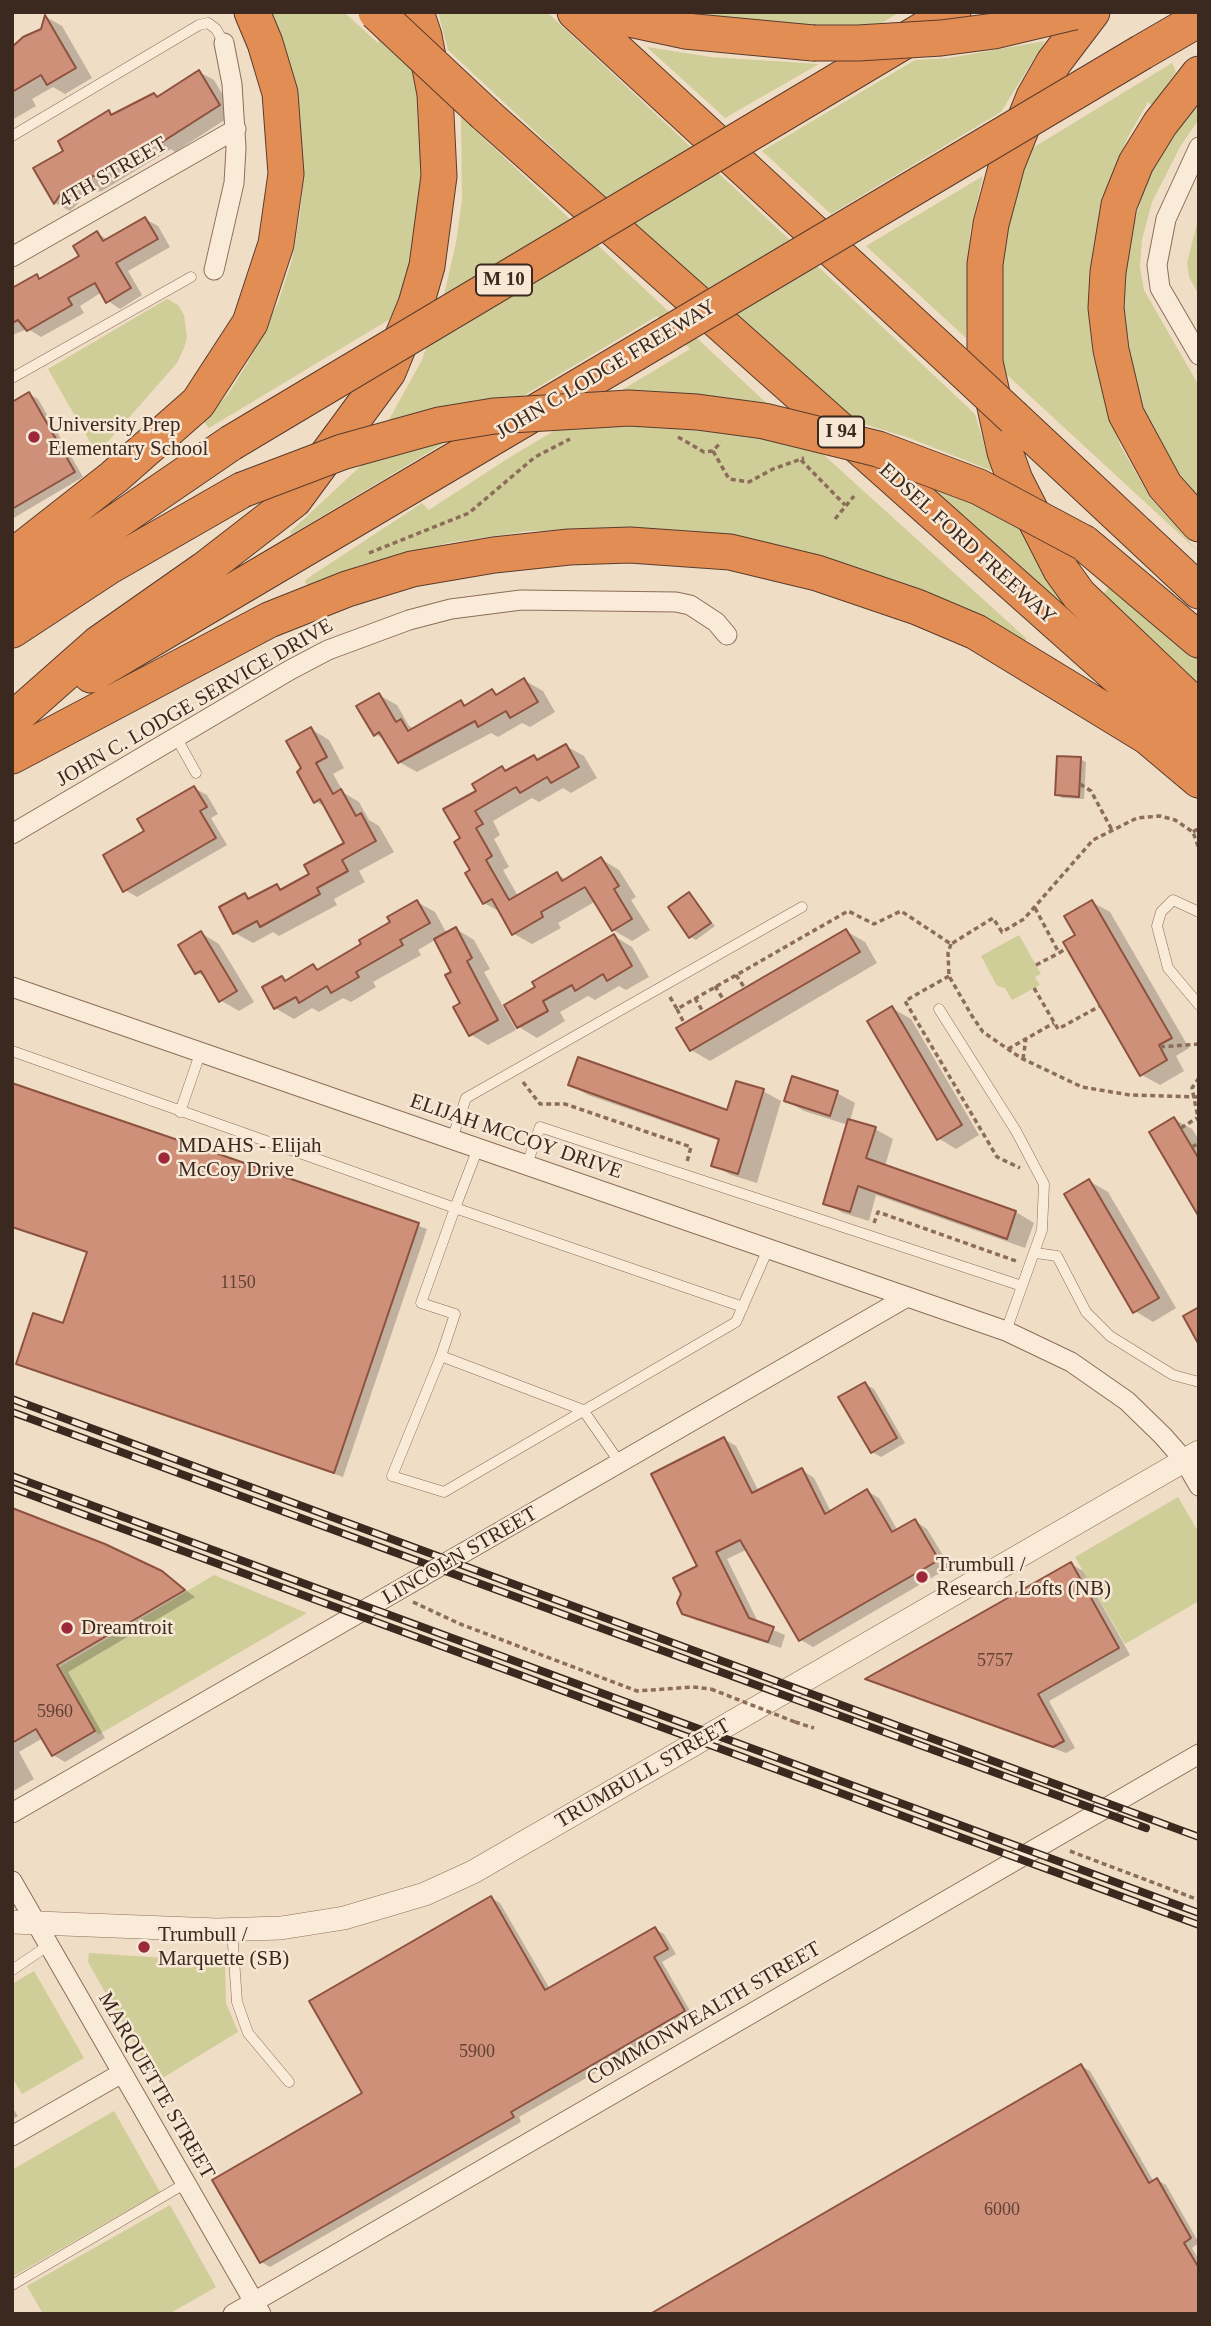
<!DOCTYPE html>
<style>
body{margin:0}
#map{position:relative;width:1211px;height:2326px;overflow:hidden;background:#f0ddc5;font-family:Georgia,serif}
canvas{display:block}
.frame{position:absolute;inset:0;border:14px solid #3b281e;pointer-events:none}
</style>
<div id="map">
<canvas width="1211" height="2326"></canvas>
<div class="frame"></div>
</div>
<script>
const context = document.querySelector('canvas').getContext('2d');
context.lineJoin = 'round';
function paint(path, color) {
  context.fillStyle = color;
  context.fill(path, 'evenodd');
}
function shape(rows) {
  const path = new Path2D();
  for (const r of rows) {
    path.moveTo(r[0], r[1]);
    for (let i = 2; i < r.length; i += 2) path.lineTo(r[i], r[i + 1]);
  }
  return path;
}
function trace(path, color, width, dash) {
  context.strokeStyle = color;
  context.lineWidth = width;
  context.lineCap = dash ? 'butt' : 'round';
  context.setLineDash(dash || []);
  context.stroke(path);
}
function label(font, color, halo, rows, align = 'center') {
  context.font = font + ' Georgia,serif';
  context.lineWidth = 5;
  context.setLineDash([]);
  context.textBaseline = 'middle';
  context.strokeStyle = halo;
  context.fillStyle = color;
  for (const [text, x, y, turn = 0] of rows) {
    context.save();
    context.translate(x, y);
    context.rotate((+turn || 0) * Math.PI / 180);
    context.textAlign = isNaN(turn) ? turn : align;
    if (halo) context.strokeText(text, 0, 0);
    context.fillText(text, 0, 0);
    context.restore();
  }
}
const green = shape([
 [270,12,344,12,379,44,371,12,404,12,427,144,405,310,209,428,204,422,229,393,247,364,278,303,292,260,300,215,304,175,298,101],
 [438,12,547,12,975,414,992,471,907,437,840,417,448,50],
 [666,12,900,12,875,27,806,28],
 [1045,41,1001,112,831,214,762,151,915,60,949,58],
 [647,47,711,57,819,64,725,118],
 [1172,63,1176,72,1152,105,1148,102,1128,137,1102,197,1092,257,1090,327,1093,356,1120,445,1151,499,1199,552,1005,373,1000,350,1004,231,1026,152],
 [1199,96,1199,119,1180,147,1152,202,1142,240,1140,267,1144,290,1199,386,1199,505,1167,464,1136,392,1123,299,1128,242,1152,165],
 [461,117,762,399,1027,639,1023,643,836,562,741,536,659,529,529,531,447,543,307,586,305,581,308,578,422,503,429,510,507,459,690,349,657,316,292,534,290,532,366,461,422,360,443,299,456,243,462,200],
 [983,176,970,232,966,338,866,246],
 [1199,215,1199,295,1189,277,1187,263],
 [167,299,178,305,184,315,187,338,184,348,177,363,97,454,48,369],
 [915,477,1018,523,1099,637],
 [1114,582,1199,651,1199,689,1102,595],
 [1019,935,1041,974,1035,977,1040,985,1012,1000,1005,988,997,986,981,956],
 [1178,1497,1199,1533,1199,1601,1125,1644,1075,1557],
 [214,1575,307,1613,98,1735,60,1667],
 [89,1953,225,1962,226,2003,238,2032,156,2082,88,1962],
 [34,1971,84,2058,22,2094,12,2077,12,1984],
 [114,2111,160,2192,12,2277,12,2170],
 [170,2205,216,2287,169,2314,43,2314,27,2286]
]);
const shadow = shape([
 [46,17,62,26,92,78,65,94,53,87,32,99,36,106,12,120,12,49,43,31],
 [199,72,214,80,234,114,175,152,171,149,102,191,89,193,70,211,55,203,36,168,66,151,109,112,114,116,154,95,159,97],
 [145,219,158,226,170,247,128,271,142,295,120,309,108,301,102,292,80,306,84,313,41,337,28,329,12,335,12,291,37,276,42,279,81,257,97,233,108,240],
 [29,394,38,399,83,477,12,519,12,404],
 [524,680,543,691,555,712,530,727,522,723,498,737,491,733,417,772,399,762,387,741,375,734,379,695,397,705,409,726,415,729,461,702,467,706,492,691,499,695],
 [311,729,329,740,344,768,333,774,344,793,359,802,369,820,379,826,394,852,359,871,365,882,334,899,337,905,279,936,273,932,253,943,235,933,245,895,252,899,277,886,283,890,311,875,346,844,327,808,315,801,303,769],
 [566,746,584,756,597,778,571,793,563,788,539,802,532,798,493,821,500,835,494,839,509,867,503,870,518,896,557,874,567,880,601,859,619,870,636,897,631,900,650,930,632,941,613,930,596,901,558,923,561,928,532,944,514,934,502,913,484,903,462,839,478,791,502,768,508,771,534,757,540,760],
 [1080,759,1086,762,1084,799,1062,798,1057,794],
 [194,788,207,795,218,814,211,818,227,845,137,897,125,890,146,832],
 [689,894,715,926,696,940,690,937],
 [417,902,435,912,447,934,456,929,474,940,490,969,484,972,516,1030,488,1045,470,1034,454,972,435,940,418,950,421,955,373,982,376,987,351,1002,343,998,319,1012,312,1008,294,1019,275,1008,282,978,288,981,313,966,320,970,364,945],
 [1092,902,1110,912,1189,1048,1176,1056,1184,1071,1160,1085,1142,1075,1077,935],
 [846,931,865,942,877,963,710,1061,691,1050],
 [201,933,219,944,254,1002,239,1011,220,1000,208,979,197,972],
 [614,936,632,947,649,977,626,990,619,986,595,1000,588,996,560,1012,565,1021,537,1038,519,1027,506,1006],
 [892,1008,911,1019,979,1135,956,1149,938,1138],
 [12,1085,427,1229,343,1477,18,1363,64,1325,88,1253,12,1227],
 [570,1085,728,1112,763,1091,781,1101,757,1183,731,1175,713,1165,720,1141,588,1095],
 [837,1093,855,1103,850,1121,875,1129,893,1139,885,1166,1016,1212,1034,1223,1025,1248,876,1195,869,1221,843,1213,825,1203,848,1125,804,1111,786,1101],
 [1174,1119,1192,1129,1199,1140,1199,1214],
 [1089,1181,1108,1192,1176,1308,1153,1322,1135,1311],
 [865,1384,874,1389,905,1443,881,1457,872,1452],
 [724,1439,736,1446,759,1492,802,1470,814,1478,831,1512,867,1491,879,1498,898,1531,915,1521,927,1529,950,1567,813,1647,801,1640,748,1549,727,1559,759,1624,785,1635,781,1648,696,1620,683,1612,699,1567],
 [12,1552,161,1572,195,1597,68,1672,105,1738,65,1762,53,1755,43,1738,19,1752,34,1779,12,1792],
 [1071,1564,1083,1571,1130,1655,1049,1701,1075,1748,1066,1753,868,1679],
 [491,1898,500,1903,550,1989,655,1929,664,1934,676,1954,662,1962,693,2016,519,2117,521,2122,270,2267,261,2262,364,2093],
 [1081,2066,1090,2071,1154,2182,1157,2180,1166,2185,1199,2243,1192,2248,1199,2260,1199,2314],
 [12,2107,18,2116,12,2119]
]);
const building = shape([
 [45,15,76,68,47,85,41,75,12,92,12,47,23,37,41,29,45,15],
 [199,70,220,105,159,144,157,141,106,168,100,176,93,176,86,183,74,185,73,189,60,195,54,204,33,168,63,151,58,141,109,110,111,115,154,93,157,97,199,70],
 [145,217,158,239,116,263,131,288,106,303,95,283,68,298,72,305,27,331,18,320,12,323,12,288,37,274,39,279,79,256,73,246,97,231,103,241,145,217],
 [29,392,75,472,12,509,12,402,29,392],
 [524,678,538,702,510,718,506,711,478,727,475,721,398,763,379,732,374,736,356,706,379,693,396,722,401,719,408,731,461,700,464,706,492,689,496,695,524,678],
 [311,727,327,757,316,763,333,794,341,789,356,816,361,813,376,841,342,860,348,871,317,888,320,894,260,927,257,921,233,934,219,907,245,893,248,899,277,884,280,890,309,874,304,865,344,843,320,799,314,803,297,772,301,768,286,741,311,727],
 [566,744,579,767,551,783,547,777,520,793,516,787,475,811,483,824,476,828,492,856,486,860,509,900,557,872,562,881,601,857,619,886,614,889,632,919,612,931,585,887,541,912,543,917,512,935,492,899,483,904,465,873,470,870,454,842,460,838,443,809,476,791,472,784,502,766,505,771,534,755,537,760,566,744],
 [1057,756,1081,757,1079,797,1055,795,1057,756],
 [194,786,207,807,200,811,216,838,123,892,103,855,144,831,137,819,194,786],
 [689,892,711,923,689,938,668,907,689,892],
 [417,900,430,923,400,940,403,945,356,972,359,977,331,993,327,986,299,1003,296,997,274,1009,262,987,282,976,285,981,313,964,317,970,361,944,359,940,390,922,387,917,417,900],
 [1092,900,1172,1038,1159,1045,1167,1060,1140,1076,1063,942,1075,935,1064,916,1092,900],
 [456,927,472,958,467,961,498,1020,469,1036,453,1007,460,1003,445,975,451,972,434,939,456,927],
 [846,929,860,952,690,1051,676,1028,846,929],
 [201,931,237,991,219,1002,201,971,195,974,178,945,201,931],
 [614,934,632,966,607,981,603,974,575,991,572,985,543,1001,548,1011,517,1028,504,1005,535,987,532,982,614,934],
 [892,1006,962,1125,937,1140,867,1021,892,1006],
 [578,1057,727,1110,736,1081,764,1089,738,1174,711,1166,719,1139,568,1085,578,1057],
 [792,1076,838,1091,830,1116,784,1101,792,1076],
 [12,1083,419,1223,334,1473,16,1364,33,1313,63,1323,87,1252,12,1227,12,1083],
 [1174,1117,1199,1159,1199,1217,1149,1132,1174,1117],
 [848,1119,876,1127,866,1158,1016,1211,1007,1239,858,1186,850,1212,823,1204,848,1119],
 [1089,1179,1159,1298,1133,1313,1064,1194,1089,1179],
 [1199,1307,1199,1345,1183,1316,1199,1307],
 [865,1382,897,1438,871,1453,838,1397,865,1382],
 [724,1437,752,1493,802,1468,825,1514,867,1489,892,1532,915,1519,939,1560,799,1641,740,1540,716,1552,749,1618,774,1627,768,1642,682,1614,677,1603,681,1594,673,1578,697,1566,651,1474,724,1437],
 [12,1508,105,1544,162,1571,185,1590,57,1665,95,1731,52,1756,36,1729,12,1743,12,1508],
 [1071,1562,1119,1648,1038,1694,1064,1741,1053,1747,865,1679,1071,1562],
 [491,1896,545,1990,655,1927,668,1949,654,1957,685,2011,511,2112,514,2117,260,2263,212,2180,362,2093,309,2001,491,1896],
 [1081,2064,1149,2183,1157,2178,1191,2238,1184,2243,1199,2268,1199,2314,650,2314,1081,2064]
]);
const path = shape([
 [678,437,704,452,713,451,721,442],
 [713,451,729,479,749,482,773,469,804,458],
 [801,460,845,505],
 [835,519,854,496],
 [369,553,469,513,535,457,570,439],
 [1080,784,1091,791,1112,830],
 [1193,832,1199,828],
 [1035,908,1059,953,1067,948],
 [951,944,948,953,949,976,972,1016,983,1032,1021,1058,1082,1087,1130,1095,1199,1097],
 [1036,965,1059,953],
 [736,975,744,987],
 [949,976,905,1001,997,1157,1020,1168],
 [715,986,723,999],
 [1034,988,1058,1029,1100,1006],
 [670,997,677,1009,848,911,874,924,901,911,951,944,993,918,1002,932,1024,919,1093,840,1137,818,1160,816,1175,820,1193,832,1199,849],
 [695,998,703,1012],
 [677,1009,684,1023],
 [1160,1047,1199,1044],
 [1008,1049,1054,1023],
 [1023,1059,1026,1038],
 [1199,1078,1192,1088,1199,1123],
 [523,1082,540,1104,565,1104,691,1147,687,1162],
 [1181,1128,1197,1118],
 [1192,1147,1199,1143],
 [874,1223,878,1212,1016,1261],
 [413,1602,460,1624,637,1691,693,1687,711,1689],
 [795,1722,814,1728],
 [1070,1851,1199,1900]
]);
const service = shape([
 [12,136,199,25,208,23,216,29,224,43],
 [12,378,191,277],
 [176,737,196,773],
 [1199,912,1173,900,1161,912,1157,926,1168,968,1199,1005],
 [939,1009,1016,1131,1044,1184,1042,1230,1006,1331],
 [12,1051,455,1208,478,1148],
 [180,1112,201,1051],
 [452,1139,466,1098,802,907],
 [527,1164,540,1127,1022,1286],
 [1036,1253,1057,1256,1086,1312,1110,1336,1173,1375,1199,1382],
 [441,1356,392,1476,444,1492,736,1322,768,1249],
 [620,1463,583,1410,441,1356,455,1314,421,1303,455,1208,743,1307],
 [232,1930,237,2002,248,2033,289,2082],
 [12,1970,49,1945],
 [12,2285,186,2183]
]);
const minor = shape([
 [1199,147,1166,219,1157,265,1160,288,1199,355],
 [12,257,236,129],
 [214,270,234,183,236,148,232,84,224,43],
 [12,834,290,670,328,650,409,620,451,609,521,600,676,602,690,605,716,622,727,635],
 [12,987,1006,1331,1071,1362,1127,1401,1163,1436,1184,1460,1199,1486],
 [12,1813,907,1297],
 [12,1881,261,2314],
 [12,2136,122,2073],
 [233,2314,1199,1754]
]);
const tertiary = shape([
 [12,1922,217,1930,281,1928,344,1918,425,1894,473,1872,1199,1452]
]);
const motorway = shape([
 [575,12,955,363],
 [596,12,685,31,813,43],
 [1092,12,1054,62,1034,97,1007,164,991,224,985,264,985,362,1005,452,1015,480,1061,570,1079,595,1199,709],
 [1142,52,1199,19],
 [1199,74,1160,124,1136,163,1119,205,1108,272,1106,308,1111,350,1126,414,1165,486,1199,524],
 [485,114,1194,745],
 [777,117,953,12],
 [1014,418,1199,591],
 [1084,543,1199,640],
 [12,557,114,477,198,403,250,323,276,244,286,174,280,93,265,43,252,12],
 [12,593,231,443],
 [12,630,108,567,242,490],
 [91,675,661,338],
 [12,720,98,644,205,569,294,500,388,372,416,304,427,266,439,176,435,94,424,36,416,12],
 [12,756,269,620,347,589,412,569,494,555,569,547,630,545,730,552,817,573,917,607,976,632,1148,737,1199,780]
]);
const rail = shape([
 [12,1399,1199,1837],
 [12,1412,1146,1828],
 [12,1476,1199,1913],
 [12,1488,1199,1925]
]);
const pathBridge = shape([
 [711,1689,795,1722]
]);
const motorwayBridge = shape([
 [376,12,485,114],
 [813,43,858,43,941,38,994,31,1074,12],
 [661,338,1142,52],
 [955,363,1014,418],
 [231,443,777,117],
 [242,490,342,452,439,425,494,416,629,408,697,412,764,421,878,449,979,487,1084,543]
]);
const markers = [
 [34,437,7,"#9d283a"],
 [164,1158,7,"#9d283a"],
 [922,1577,7,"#9d283a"],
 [67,1628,7,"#9d283a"],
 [144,1947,7,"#9d283a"]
];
const numberNames = [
 ["1150",238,1283],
 ["5757",995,1661],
 ["5960",55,1712],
 ["5900",477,2052],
 ["6000",1002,2210]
];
const shields = [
 [504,280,56],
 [841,432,46]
];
const shieldNames = [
 ["M 10",504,280],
 ["I 94",841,432]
];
const streetNames = [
 ["4TH STREET",113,173,-30],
 ["JOHN C LODGE FREEWAY",606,370,-31],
 ["EDSEL FORD FREEWAY",967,544,42],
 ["JOHN C. LODGE SERVICE DRIVE",195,703,-30],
 ["ELIJAH MCCOY DRIVE",516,1137,19],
 ["LINCOLN STREET",460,1556,-30],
 ["TRUMBULL STREET",643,1774,-30],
 ["COMMONWEALTH STREET",704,2014,-30],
 ["MARQUETTE STREET",156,2086,60]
];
const poiNames = [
 ["University Prep",48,425],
 ["Elementary School",48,449],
 ["MDAHS - Elijah",178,1146],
 ["McCoy Drive",178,1170],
 ["Trumbull /",936,1565],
 ["Research Lofts (NB)",936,1589],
 ["Dreamtroit",81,1628],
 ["Trumbull /",158,1935],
 ["Marquette (SB)",158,1959]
];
paint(green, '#cfcd98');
paint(shadow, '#0003');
paint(building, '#cf9079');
trace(building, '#8c523f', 2);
trace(service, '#8c6d5a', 11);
trace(minor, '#8c6d5a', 21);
trace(tertiary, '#8c6d5a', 24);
trace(motorway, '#5a3c2e', 37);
trace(path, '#8c6d5a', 3.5, [5, 3.5]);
trace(service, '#faebd9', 10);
trace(minor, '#faebd9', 19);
trace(tertiary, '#faebd9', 23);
trace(motorway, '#e28d53', 35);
trace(rail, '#3b281e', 8);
trace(rail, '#f7e8d5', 5, [16]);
trace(motorwayBridge, '#5a3c2e', 37, []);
trace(pathBridge, '#8c6d5a', 3.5, [5, 3.5]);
trace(motorwayBridge, '#e28d53', 35);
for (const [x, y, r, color] of markers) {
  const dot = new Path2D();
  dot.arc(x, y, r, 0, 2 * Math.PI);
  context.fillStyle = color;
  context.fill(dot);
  trace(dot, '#f7e8d5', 2.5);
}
label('18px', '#604235', null, numberNames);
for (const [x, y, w] of shields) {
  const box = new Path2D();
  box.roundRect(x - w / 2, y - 15.5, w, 31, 5);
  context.fillStyle = '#f7e8d5';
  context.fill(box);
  trace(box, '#3b281e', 2);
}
label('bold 19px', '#3b281e', null, shieldNames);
label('21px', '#3b281e', '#f7e8d5', streetNames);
label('21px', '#3b281e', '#f7e8d5', poiNames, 'left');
</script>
